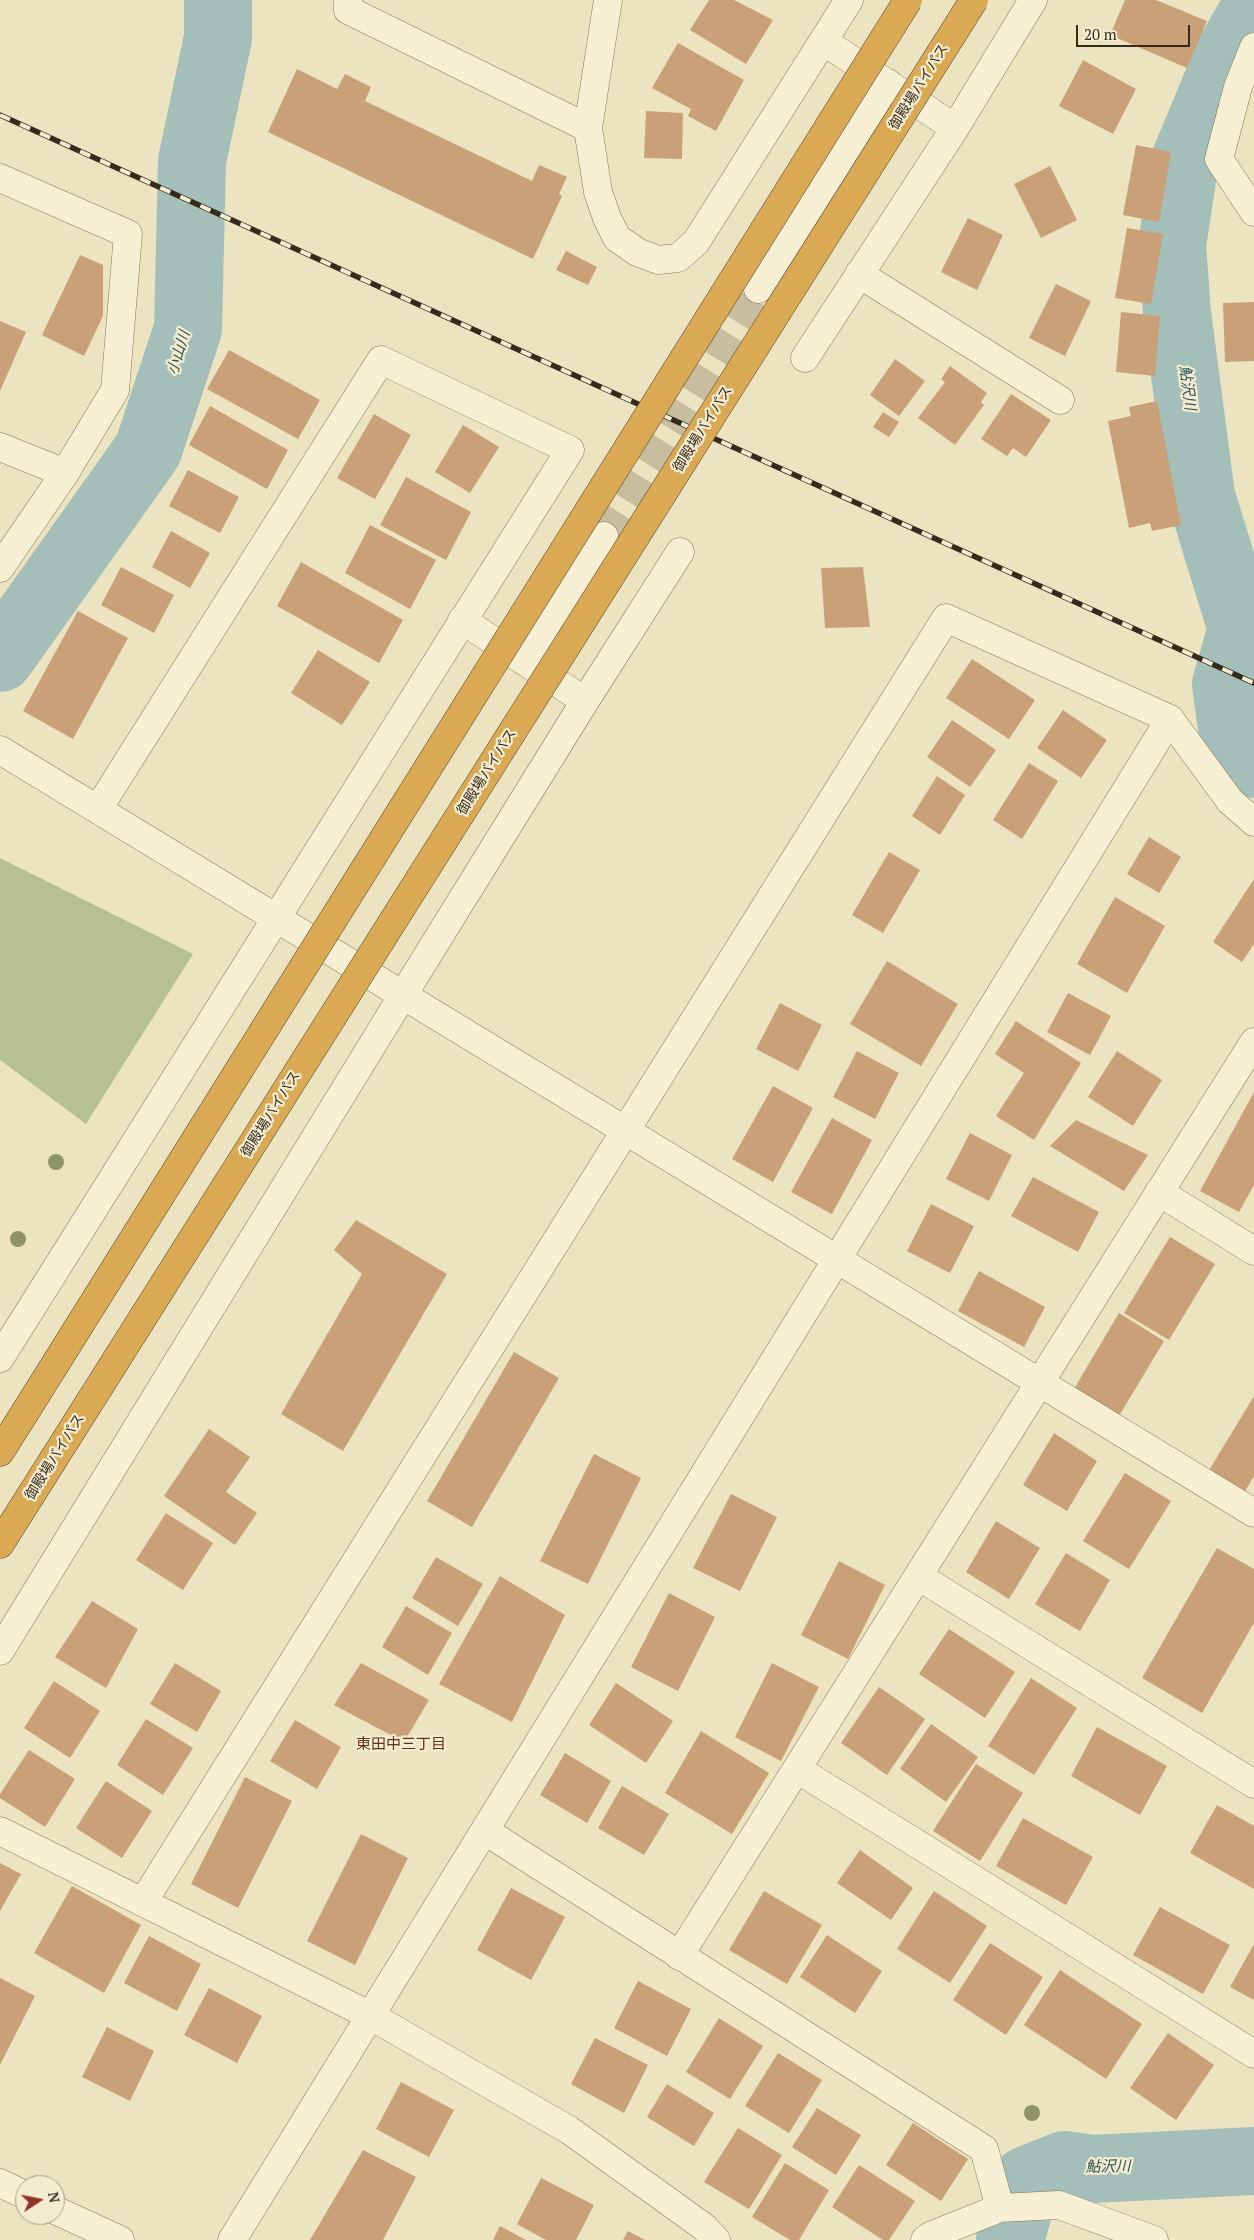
<!DOCTYPE html>
<meta charset="utf-8">
<style>
body{margin:0}
#map{position:relative;width:1254px;height:2240px;overflow:hidden;background:#ece3c1;font-family:"PT Serif",serif}
canvas{display:block}
.north{position:absolute;left:15px;top:2175px;width:50px;height:50px;box-sizing:border-box;background:#f4ecd0;border:1px solid #a89f88;border-radius:50%;rotate:79deg;font-size:14px;font-weight:700;line-height:20px;text-align:center;color:#352b1d}
.north::after{content:'';display:block;margin:auto;width:18px;height:22px;background:#92322b;clip-path:polygon(50% 0,100% 100%,50% 72%,0 100%)}
.scale{position:absolute;left:1076px;top:25px;width:114px;height:22px;box-sizing:border-box;border:2px solid #352b1d;border-top:0;padding-left:6px;font-size:15px;line-height:18px;white-space:nowrap;color:#352b1d;-webkit-text-stroke:4px #f4ecd0;paint-order:stroke}
</style>
<div id="map">
<canvas width="1254" height="2240"></canvas>
<div class="north">N</div>
<div class="scale">20 m</div>
</div>
<script>
const context = document.querySelector('canvas').getContext('2d');
context.lineJoin = 'round';
function paint(path, color) {
  context.fillStyle = color;
  context.fill(path, 'evenodd');
}
function shape(rows) {
  const path = new Path2D();
  for (const r of rows) {
    path.moveTo(r[0], r[1]);
    for (let i = 2; i < r.length; i += 2) path.lineTo(r[i], r[i + 1]);
  }
  return path;
}
function trace(path, color, width, dash) {
  context.strokeStyle = color;
  context.lineWidth = width;
  context.lineCap = dash ? 'butt' : 'round';
  context.setLineDash(dash || []);
  context.stroke(path);
}
function label(font, color, halo, rows, align = 'center') {
  context.font = font + ' "PT Serif","Noto Sans JP",serif';
  context.lineWidth = 4.5;
  context.setLineDash([]);
  context.textBaseline = 'middle';
  context.strokeStyle = halo;
  context.fillStyle = color;
  for (const [text, x, y, turn = 0] of rows) {
    context.save();
    context.translate(x, y);
    context.rotate((+turn || 0) * Math.PI / 180);
    context.textAlign = isNaN(turn) ? turn : align;
    if (halo) context.strokeText(text, 0, 0);
    context.fillText(text, 0, 0);
    context.restore();
  }
}
const cemetery = shape([
 [0,858,193,954,86,1124,0,1060]
]);
const river = shape([
 [1254,10,1229,54,1185,160,1172,245,1177,313,1201,496,1242,629,1226,684,1235,749,1254,764],
 [0,658,148,450,188,329,192,161,218,38,218,0],
 [1010,2240,1027,2180,1064,2165,1092,2169,1254,2161]
]);
const building = shape([
 [709,0,734,0,773,20,746,64,690,30],
 [1125,0,1156,0,1207,21,1187,68,1110,35],
 [678,43,744,80,716,131,688,116,691,109,652,88],
 [1083,60,1136,89,1113,134,1059,106],
 [297,69,337,89,345,74,371,87,365,101,532,181,539,165,567,177,559,194,562,196,533,259,268,132],
 [646,111,683,113,682,159,644,158],
 [1136,145,1171,152,1159,222,1123,215],
 [1050,166,1077,220,1041,238,1014,184],
 [968,218,1003,235,977,290,941,272],
 [1127,228,1163,234,1151,304,1115,298],
 [566,251,597,267,588,285,556,270],
 [80,255,103,265,103,316,84,356,42,335],
 [1056,284,1091,301,1065,356,1029,338],
 [1254,302,1254,361,1225,362,1223,303],
 [1121,312,1160,316,1155,376,1116,372],
 [0,321,26,332,0,391],
 [229,350,320,400,298,439,207,389],
 [895,359,925,381,899,416,870,395],
 [950,366,987,393,981,402,984,405,955,445,918,418,945,382,941,379],
 [1011,394,1051,420,1026,457,1013,448,1007,456,981,439],
 [1157,401,1181,525,1152,531,1150,523,1129,528,1108,421,1131,416,1129,407],
 [210,406,288,450,267,489,189,445],
 [883,412,899,422,889,437,873,427],
 [374,414,411,435,375,499,337,478],
 [463,425,499,447,470,493,435,472],
 [188,470,239,497,220,533,169,506],
 [406,477,471,512,446,560,380,525],
 [370,525,436,560,410,609,345,573],
 [171,531,210,553,190,588,152,567],
 [301,562,403,620,379,663,277,606],
 [121,567,174,595,154,633,101,605],
 [863,567,870,627,825,628,821,568],
 [78,611,128,638,73,739,23,711],
 [318,650,370,682,342,725,291,693],
 [972,659,1035,700,1009,739,946,698],
 [1063,710,1107,740,1081,778,1037,748],
 [952,720,996,750,970,787,927,757],
 [1029,763,1058,781,1022,839,993,820],
 [937,776,965,795,940,835,912,816],
 [1149,837,1181,857,1159,893,1127,874],
 [889,852,920,870,883,933,852,915],
 [1254,879,1254,944,1242,962,1213,942],
 [1115,897,1165,926,1127,993,1077,964],
 [887,961,958,1004,921,1066,850,1024],
 [1068,993,1111,1016,1090,1055,1047,1032],
 [780,1003,822,1025,798,1071,756,1049],
 [1016,1021,1081,1063,1034,1140,996,1116,1024,1073,995,1054],
 [857,1051,899,1073,875,1119,833,1097],
 [1117,1051,1162,1080,1133,1126,1088,1097],
 [773,1086,813,1108,773,1182,732,1159],
 [1254,1092,1254,1185,1239,1212,1200,1191],
 [832,1118,872,1140,832,1214,791,1192],
 [1076,1120,1148,1155,1124,1191,1050,1146],
 [970,1133,1012,1155,989,1201,946,1179],
 [1033,1177,1099,1212,1078,1252,1011,1216],
 [931,1204,974,1226,950,1273,907,1251],
 [356,1220,447,1274,343,1451,281,1414,362,1274,334,1250],
 [1170,1237,1215,1264,1169,1340,1124,1313],
 [979,1271,1045,1307,1024,1347,958,1311],
 [1119,1313,1164,1341,1119,1416,1074,1389],
 [514,1352,559,1378,472,1527,427,1501],
 [1254,1396,1254,1476,1244,1493,1208,1472],
 [209,1429,250,1457,226,1492,257,1513,235,1545,164,1496],
 [1054,1433,1097,1461,1067,1511,1023,1485],
 [594,1454,641,1478,588,1584,540,1561],
 [1125,1473,1171,1501,1129,1569,1083,1541],
 [731,1494,777,1517,740,1591,693,1568],
 [166,1513,213,1543,183,1590,136,1560],
 [996,1521,1040,1548,1009,1599,966,1572],
 [1217,1548,1254,1569,1254,1623,1202,1713,1142,1678],
 [1066,1553,1110,1580,1080,1631,1035,1604],
 [436,1557,483,1584,458,1626,412,1598],
 [839,1561,885,1585,848,1659,801,1635],
 [500,1576,565,1615,512,1722,439,1684],
 [669,1593,715,1617,678,1691,631,1667],
 [92,1601,138,1629,106,1688,55,1657],
 [406,1606,452,1633,428,1675,382,1647],
 [949,1629,1015,1672,985,1718,919,1674],
 [175,1663,221,1691,197,1732,150,1704],
 [361,1663,429,1700,404,1742,334,1705],
 [772,1663,819,1687,781,1761,735,1737],
 [1031,1678,1077,1708,1034,1775,988,1746],
 [54,1681,100,1711,70,1758,24,1728],
 [616,1683,673,1721,646,1763,589,1725],
 [879,1687,925,1719,887,1775,841,1743],
 [146,1719,193,1748,163,1795,117,1765],
 [295,1720,341,1747,317,1789,270,1761],
 [931,1724,978,1757,946,1802,900,1769],
 [1097,1727,1167,1766,1140,1815,1071,1776],
 [701,1731,769,1773,732,1834,665,1793],
 [29,1750,75,1779,45,1827,0,1798,0,1794],
 [565,1753,611,1781,587,1823,540,1795],
 [976,1764,1023,1793,980,1861,933,1831],
 [245,1777,292,1801,238,1908,191,1884],
 [106,1781,152,1811,122,1858,76,1828],
 [622,1786,669,1814,644,1855,598,1828],
 [1217,1805,1254,1826,1254,1889,1190,1853],
 [1023,1818,1093,1857,1066,1905,996,1866],
 [361,1834,408,1858,355,1965,307,1941],
 [860,1850,913,1888,891,1920,837,1883],
 [0,1863,21,1874,0,1911],
 [72,1886,141,1925,104,1993,34,1953],
 [511,1888,565,1917,531,1980,477,1950],
 [764,1891,822,1925,787,1984,729,1950],
 [934,1891,987,1926,950,1983,897,1949],
 [1160,1907,1230,1945,1203,1994,1133,1955],
 [827,1935,882,1971,855,2013,800,1977],
 [149,1936,201,1964,177,2011,124,1983],
 [990,1943,1043,1977,1006,2035,953,2000],
 [1254,1944,1254,2000,1230,1987],
 [1060,1970,1142,2024,1106,2079,1024,2025],
 [0,1978,35,1996,0,2065],
 [638,1981,691,2009,667,2056,614,2028],
 [209,1988,262,2016,237,2063,184,2035],
 [719,2018,763,2046,730,2099,686,2072],
 [107,2027,154,2051,130,2101,82,2077],
 [1168,2033,1214,2065,1176,2120,1130,2088],
 [595,2038,648,2065,624,2113,571,2084],
 [778,2053,822,2080,789,2133,745,2106],
 [401,2082,454,2110,429,2157,376,2129],
 [667,2084,714,2113,694,2146,647,2117],
 [817,2108,861,2135,836,2175,792,2147],
 [913,2123,968,2159,941,2201,886,2165],
 [738,2128,782,2155,749,2209,704,2182],
 [363,2150,416,2177,383,2240,310,2240],
 [785,2163,829,2190,799,2240,790,2240,752,2217],
 [859,2165,915,2201,889,2240,883,2240,832,2207],
 [541,2178,594,2205,576,2240,546,2240,517,2224],
 [500,2226,526,2240,493,2240],
 [628,2231,645,2240,623,2240]
]);
const minorTunnel = shape([
 [604,536,758,289]
]);
const minor = shape([
 [348,0,348,10,588,128],
 [608,0,588,128,598,192,607,218,617,238,637,252,658,260,678,258,696,242,849,0],
 [1254,47,1238,87,1219,159,1254,212],
 [955,128,1033,0],
 [0,178,128,234,115,390,65,473,0,568],
 [859,274,1060,400],
 [758,289,888,83],
 [805,358,955,128,823,41],
 [0,447,65,473],
 [462,620,585,701],
 [525,662,604,536],
 [0,750,1254,1513],
 [1159,1192,1254,1251],
 [0,1358,570,450,381,360,98,809],
 [918,1576,1254,1784],
 [0,1651,403,995,585,701,680,552],
 [797,1769,1254,2054],
 [0,1831,371,2016,569,2130,704,2227,716,2240],
 [485,1831,984,2149,1000,2208],
 [143,1902,946,618,1170,719,1230,801,1254,822],
 [679,1956,1254,1042],
 [0,2183,25,2195],
 [55,2210,120,2240],
 [232,2240,1170,719],
 [925,2240,930,2236,1000,2208,1059,2205,1154,2240]
]);
const highway = shape([
 [0,1452,24,1414],
 [0,1544,65,1441]
]);
const rail = shape([
 [0,115,1254,683]
]);
const highwayBridge = shape([
 [24,1414,908,0],
 [65,1441,974,0]
]);
const trees = [
 [56,1162],
 [18,1239],
 [1032,2113]
];
const streetNames = [
 ["御殿場バイパス",919,87,-58],
 ["御殿場バイパス",703,429,-58],
 ["御殿場バイパス",487,772,-58],
 ["御殿場バイパス",271,1114,-58],
 ["御殿場バイパス",55,1457,-58]
];
const waterNames = [
 ["小山川",179,353,-73],
 ["鮎沢川",1187,388,82],
 ["鮎沢川",1108,2167,-1]
];
const neighbourhoodNames = [
 ["東田中三丁目",401,1745]
];
paint(cemetery, '#b7bf95');
trace(river, '#a4bfb9', 68);
paint(building, '#c9a078');
trace(minorTunnel, '#c7bea0', 28, [28, 14]);
trace(minor, '#857459', 29);
trace(highway, '#53422e', 29);
trace(minor, '#f7efd4', 28);
trace(highway, '#daa954', 28);
trace(rail, '#352b1d', 5.5);
trace(rail, '#f4ecd0', 4, [11]);
trace(highwayBridge, '#53422e', 29, []);
trace(highwayBridge, '#daa954', 28);
context.fillStyle = '#8f936b';
for (const [x, y] of trees) {
  context.beginPath();
  context.arc(x, y, 8, 0, 2 * Math.PI);
  context.fill();
}
label('14px', '#352b1d', '#f4ecd0', streetNames);
label('italic 15px', '#2d5455', '#f4ecd0', waterNames);
label('15px', '#60311e', '#f4ecd0', neighbourhoodNames);
</script>
